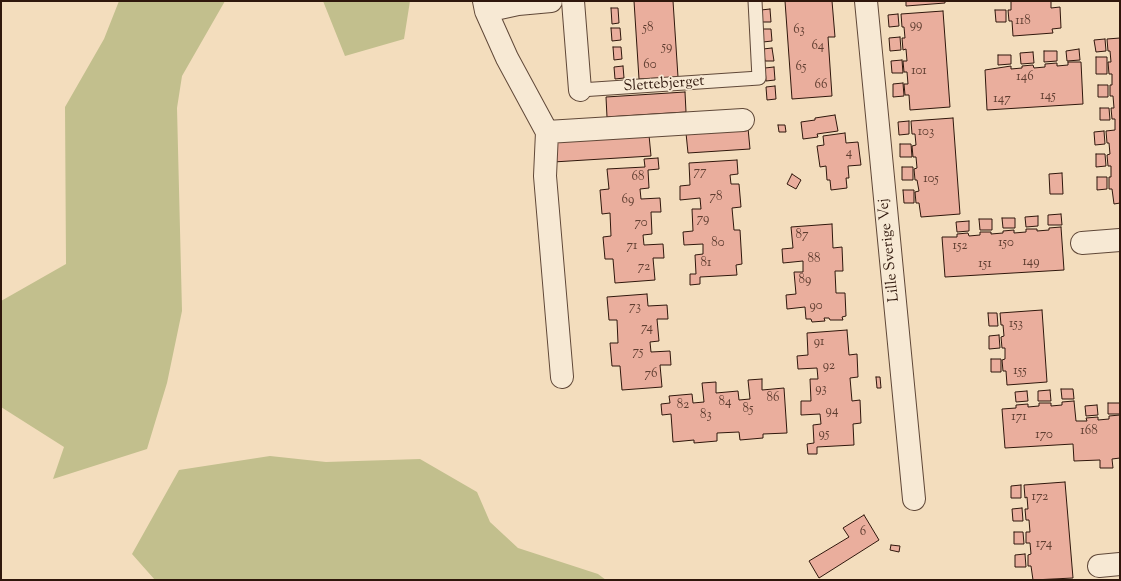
<!DOCTYPE html>
<style>
body{margin:0}
#map{position:relative;width:1121px;height:581px;overflow:hidden;background:#f3ddbd;font-family:"Sorts Mill Goudy",serif}
canvas{display:block}
.frame{position:absolute;inset:0;border:2px solid #2f170c;pointer-events:none}
</style>
<div id="map">
<canvas width="1121" height="581"></canvas>
<div class="frame"></div>
</div>
<script>
const context = document.querySelector('canvas').getContext('2d');
context.lineJoin = 'round';
function paint(path, color) {
  context.fillStyle = color;
  context.fill(path, 'evenodd');
}
function shape(rows) {
  const path = new Path2D();
  for (const r of rows) {
    path.moveTo(r[0], r[1]);
    for (let i = 2; i < r.length; i += 2) path.lineTo(r[i], r[i + 1]);
  }
  return path;
}
function trace(path, color, width, dash) {
  context.strokeStyle = color;
  context.lineWidth = width;
  context.lineCap = dash ? 'butt' : 'round';
  context.setLineDash(dash || []);
  context.stroke(path);
}
function label(font, color, halo, rows, align = 'center') {
  context.font = font + ' "Sorts Mill Goudy",serif';
  context.lineWidth = 3.5;
  context.setLineDash([]);
  context.textBaseline = 'middle';
  context.strokeStyle = halo;
  context.fillStyle = color;
  for (const [text, x, y, turn = 0] of rows) {
    context.save();
    context.translate(x, y);
    context.rotate((+turn || 0) * Math.PI / 180);
    context.textAlign = isNaN(turn) ? turn : align;
    if (halo) context.strokeText(text, 0, 0);
    context.fillText(text, 0, 0);
    context.restore();
  }
}
const green = shape([
 [119,1,225,1,182,76,177,108,182,311,167,383,147,449,53,479,64,447,1,407,1,301,66,264,65,107,104,39],
 [323,1,410,1,404,39,345,56],
 [270,456,326,462,420,459,477,492,490,522,518,548,598,574,606,580,155,580,132,554,179,470]
]);
const building = shape([
 [634,1,673,1,678,77,639,79,634,1],
 [785,1,832,1,835,37,828,37,832,96,792,99,785,1],
 [906,1,945,1,945,3,906,6,906,1],
 [1011,1,1051,1,1051,8,1060,7,1061,28,1052,29,1053,33,1013,36,1012,21,1009,21,1008,10,1011,10,1011,1],
 [611,8,618,8,619,23,612,24,611,8],
 [770,9,771,22,762,22,761,10,770,9],
 [995,10,1006,10,1006,22,996,22,995,10],
 [943,11,950,107,910,110,909,95,905,95,904,84,908,84,907,72,904,72,903,61,907,61,906,49,903,50,902,38,905,38,904,27,902,27,901,14,943,11],
 [898,14,899,26,889,27,888,15,898,14],
 [611,28,620,28,621,40,612,41,611,28],
 [762,29,771,29,772,41,763,42,762,29],
 [900,37,901,50,890,51,889,38,900,37],
 [1120,38,1120,203,1114,204,1112,189,1109,189,1109,177,1111,177,1111,166,1108,166,1107,155,1110,154,1109,143,1107,143,1106,131,1115,130,1115,119,1112,119,1111,108,1114,108,1113,96,1110,96,1110,85,1112,85,1112,74,1109,74,1108,62,1111,62,1110,51,1108,51,1107,39,1120,38],
 [1105,39,1106,51,1096,52,1094,40,1105,39],
 [613,47,621,47,622,59,614,60,613,47],
 [772,48,774,61,765,61,763,49,772,48],
 [1079,49,1080,60,1067,61,1066,51,1079,49],
 [1044,51,1057,51,1057,61,1044,62,1044,51],
 [1033,52,1034,63,1021,64,1020,53,1033,52],
 [998,55,1011,55,1011,64,998,65,998,55],
 [1096,57,1107,57,1107,74,1096,74,1096,57],
 [902,60,903,73,892,73,891,61,902,60],
 [1068,62,1081,62,1083,104,987,110,985,70,1011,66,1011,69,1022,68,1022,66,1033,65,1034,68,1045,67,1045,64,1057,63,1057,66,1068,65,1068,62],
 [623,66,624,78,615,79,614,67,623,66],
 [774,67,775,80,766,81,765,68,774,67],
 [903,83,904,96,893,97,893,84,903,83],
 [1098,85,1108,85,1108,97,1098,97,1098,85],
 [775,86,776,99,767,100,766,87,775,86],
 [685,92,686,112,607,117,606,97,685,92],
 [1100,108,1109,108,1110,120,1100,120,1100,108],
 [835,115,838,131,817,134,818,137,803,139,801,122,815,120,815,118,835,115],
 [953,118,960,214,921,217,919,203,916,203,915,192,919,191,917,180,915,180,914,169,917,168,916,157,913,157,912,146,916,145,915,134,912,134,911,121,953,118],
 [909,121,909,134,899,135,898,122,909,121],
 [778,125,785,125,786,132,779,132,778,125],
 [748,128,750,149,688,153,686,133,748,128],
 [1104,131,1105,144,1095,145,1094,132,1104,131],
 [845,133,846,143,858,142,861,165,848,166,849,178,846,178,847,188,831,190,830,180,827,180,826,166,820,167,817,146,824,145,823,136,845,133],
 [649,135,651,156,553,162,552,141,649,135],
 [900,144,911,144,912,157,900,157,900,144],
 [1096,154,1105,154,1106,166,1096,167,1096,154],
 [658,158,659,169,648,170,649,188,640,189,641,199,660,198,661,212,651,212,652,234,643,235,644,245,663,244,664,258,653,258,655,280,615,283,613,259,605,259,603,237,611,236,610,213,602,214,600,190,609,189,607,169,645,167,644,159,658,158],
 [737,160,738,174,730,175,731,184,739,184,741,207,732,208,734,230,740,230,742,264,736,265,737,275,700,277,700,284,690,285,690,274,696,274,695,255,703,254,703,244,684,245,683,232,693,231,692,209,701,209,700,198,680,200,680,186,690,185,689,163,737,160],
 [902,167,913,167,913,180,902,180,902,167],
 [1062,173,1063,194,1050,194,1049,174,1062,173],
 [792,174,801,180,796,189,787,184,792,174],
 [1097,177,1107,177,1107,189,1097,190,1097,177],
 [903,190,914,190,914,203,904,203,903,190],
 [1061,214,1062,225,1048,225,1048,215,1061,214],
 [1038,216,1038,226,1026,227,1025,217,1038,216],
 [1002,218,1015,218,1015,228,1003,228,1002,218],
 [979,219,992,219,992,230,980,230,979,219],
 [969,221,969,231,957,232,956,222,969,221],
 [832,224,833,248,842,247,843,271,835,271,836,293,845,293,846,316,842,317,843,320,830,320,829,318,824,318,825,321,812,322,811,319,806,319,805,307,787,309,786,295,796,294,794,272,803,272,803,261,783,263,782,249,793,248,791,227,832,224],
 [1061,227,1064,270,945,277,942,237,957,237,957,234,968,233,969,236,980,235,980,232,991,232,991,234,1003,233,1003,231,1014,230,1014,233,1026,232,1026,229,1037,229,1037,231,1049,230,1049,228,1061,227],
 [647,294,648,306,667,305,668,319,657,319,659,341,650,342,651,352,670,351,671,365,660,365,662,387,622,390,620,366,612,366,610,343,618,343,617,320,609,320,607,297,647,294],
 [1042,310,1047,382,1007,385,1006,371,1003,371,1002,360,1005,359,1005,348,1002,348,1001,337,1004,336,1003,325,1001,325,1000,313,1042,310],
 [988,313,997,313,998,326,989,326,988,313],
 [847,330,849,355,857,354,858,377,850,378,852,401,860,400,861,423,853,424,854,445,817,447,817,454,808,454,807,444,814,443,813,425,821,424,820,414,801,415,801,401,811,401,810,379,818,379,817,368,798,369,797,356,808,355,807,333,847,330],
 [999,335,1000,348,989,349,989,336,999,335],
 [991,359,1001,359,1001,372,991,372,991,359],
 [876,377,880,377,881,388,877,388,876,377],
 [762,379,762,390,784,388,787,433,763,434,763,438,740,440,739,432,717,433,717,441,694,443,694,440,673,442,671,414,662,415,661,404,670,403,669,396,692,394,693,403,704,402,702,383,716,382,716,393,738,391,739,400,750,399,748,380,762,379],
 [1061,389,1073,389,1074,399,1062,399,1061,389],
 [1050,390,1051,401,1038,401,1038,391,1050,390],
 [1027,391,1028,401,1016,402,1015,392,1027,391],
 [1074,401,1076,421,1087,421,1086,418,1098,417,1098,420,1109,419,1109,416,1120,415,1120,458,1112,459,1113,468,1100,468,1100,460,1074,461,1073,444,1005,448,1002,409,1016,408,1016,405,1028,404,1028,407,1039,406,1039,403,1051,403,1051,406,1062,405,1062,402,1074,401],
 [1108,403,1120,403,1120,414,1108,414,1108,403],
 [1097,405,1098,415,1086,416,1085,406,1097,405],
 [1065,482,1073,578,1033,580,1031,566,1028,566,1028,555,1031,554,1030,543,1026,543,1026,532,1030,532,1029,520,1026,520,1025,509,1028,509,1027,497,1025,498,1024,485,1065,482],
 [1021,485,1021,498,1011,498,1011,486,1021,485],
 [1022,508,1023,521,1013,521,1012,509,1022,508],
 [864,515,879,540,819,578,809,561,849,537,843,528,864,515],
 [1014,532,1023,532,1024,544,1014,544,1014,532],
 [891,545,900,546,899,552,890,550,891,545],
 [1025,554,1026,567,1015,567,1015,555,1025,554]
]);
const lane = shape([
 [580,90,759,78,755,1]
]);
const street = shape([
 [484,1,486,11,507,58,547,132,545,176,562,377],
 [573,1,580,90],
 [866,1,914,499],
 [486,11,518,4,551,1],
 [547,132,743,120],
 [1082,243,1120,240],
 [1099,566,1120,564]
]);
const numberNames = [
 ["118",1023,22],
 ["99",916,26],
 ["58",648,29],
 ["63",799,31],
 ["64",818,47],
 ["59",667,48],
 ["60",650,66],
 ["65",801,68],
 ["101",919,72],
 ["146",1025,78],
 ["66",821,86],
 ["145",1048,97],
 ["147",1002,100],
 ["103",926,133],
 ["4",849,154],
 ["77",700,173],
 ["68",638,178],
 ["105",931,180],
 ["78",716,198],
 ["69",628,201],
 ["79",703,220],
 ["70",641,224],
 ["87",802,236],
 ["80",718,244],
 ["150",1006,244],
 ["71",632,247],
 ["152",960,247],
 ["88",814,260],
 ["149",1031,263],
 ["81",706,264],
 ["151",985,265],
 ["72",644,268],
 ["89",805,281],
 ["90",816,307],
 ["73",635,308],
 ["153",1016,325],
 ["74",647,329],
 ["91",819,343],
 ["75",638,353],
 ["92",829,367],
 ["155",1020,372],
 ["76",651,375],
 ["93",821,390],
 ["86",773,399],
 ["84",725,403],
 ["82",683,406],
 ["85",748,410],
 ["94",832,412],
 ["83",706,416],
 ["171",1019,418],
 ["168",1089,432],
 ["95",824,435],
 ["170",1044,436],
 ["172",1040,498],
 ["6",863,533],
 ["174",1044,545]
];
const streetNames = [
 ["Slettebjerget",664,85,-4],
 ["Lille Sverige Vej",890,250,-96]
];
paint(green, '#c2bf8d');
paint(building, '#eaae9d');
trace(building, '#2f170c', 1);
trace(lane, '#604838', 15);
trace(street, '#604838', 24);
trace(lane, '#f7e9d4', 13);
trace(street, '#f7e9d4', 22);
label('13px', '#5e3d30', null, numberNames);
label('15px', '#2f170c', '#f7e9d4', streetNames);
</script>
